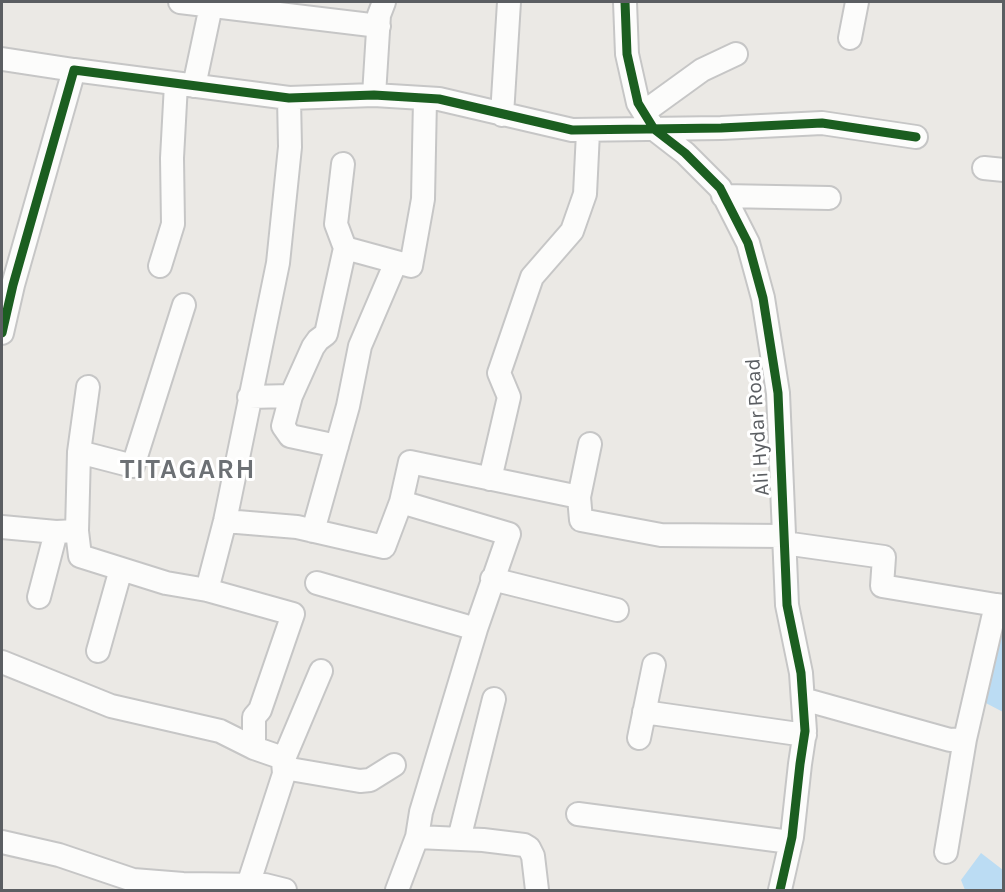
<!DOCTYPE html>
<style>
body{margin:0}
#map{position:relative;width:1005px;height:892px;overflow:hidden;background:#ebe9e5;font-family:Karla,sans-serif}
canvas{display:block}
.frame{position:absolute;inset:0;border:3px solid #5b5e62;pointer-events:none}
</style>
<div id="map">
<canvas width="1005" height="892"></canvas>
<div class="frame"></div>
</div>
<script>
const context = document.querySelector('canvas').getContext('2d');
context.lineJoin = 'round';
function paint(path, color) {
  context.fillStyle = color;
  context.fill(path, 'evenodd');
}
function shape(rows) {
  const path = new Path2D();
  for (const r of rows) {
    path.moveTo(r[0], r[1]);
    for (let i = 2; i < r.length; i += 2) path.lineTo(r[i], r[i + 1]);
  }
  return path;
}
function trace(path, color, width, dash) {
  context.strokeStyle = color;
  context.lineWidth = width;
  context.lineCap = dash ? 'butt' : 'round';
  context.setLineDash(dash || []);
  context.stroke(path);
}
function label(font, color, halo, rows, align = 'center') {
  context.font = font + ' Karla,sans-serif';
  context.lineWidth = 6;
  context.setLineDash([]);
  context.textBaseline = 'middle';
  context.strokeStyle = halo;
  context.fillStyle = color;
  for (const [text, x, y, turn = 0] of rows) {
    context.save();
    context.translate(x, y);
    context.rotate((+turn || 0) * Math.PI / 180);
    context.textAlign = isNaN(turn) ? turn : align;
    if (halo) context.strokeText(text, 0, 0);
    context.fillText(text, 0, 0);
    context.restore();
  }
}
const water = shape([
 [1003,630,1003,712,982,701],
 [981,853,1003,870,1003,890,965,890,961,880]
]);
const minor = shape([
 [180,2,379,26],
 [625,2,627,54,638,103,654,129,685,153,720,188,748,243,763,298,778,393,787,605,801,673,805,731,800,764,792,837,780,890],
 [850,38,857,2],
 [2,59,74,70],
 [194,86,211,6],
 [374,95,379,15,384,2],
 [644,112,702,70,736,54],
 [502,115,509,2],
 [984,168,1004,170],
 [723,196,829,198],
 [345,248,411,266,423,199,425,99],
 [160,266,173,224,172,158,176,84],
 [2,333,13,285,74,70,289,98,374,95,439,99,572,130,721,128,822,123,916,137],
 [88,387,79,452,77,531,80,556,166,583,207,590,293,614,260,710,254,717,254,748,280,757,283,761,284,774,248,885],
 [249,397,291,396],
 [590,444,579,497,581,520,661,535,784,536],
 [337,446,290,436,283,426,291,396,313,347,318,340,326,334,345,248,336,224,343,164],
 [79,452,133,466,184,305],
 [490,479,509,397,499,373,532,277,572,231,585,194,588,132],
 [401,502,410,462,579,497],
 [225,521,297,527,384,547,401,502,509,534,476,629,421,812,417,837,397,890],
 [2,527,56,532,77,531],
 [313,531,348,406,360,346,396,262],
 [784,543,884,557,882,586,996,605],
 [492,579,617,610],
 [317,583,476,629],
 [207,590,225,521,278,263,290,147,289,98],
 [39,597,56,532],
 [98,651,121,569],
 [2,662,111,706,220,731,254,748],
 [803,699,950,740,965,739,996,605,1004,606],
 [644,712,805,735],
 [639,738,654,665],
 [283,761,321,671],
 [284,768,360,781,370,780,394,765],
 [578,814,790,842],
 [417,837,483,840,524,845,529,848,533,856,537,890],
 [459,839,494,699],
 [2,842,59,855,133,880,183,884,265,885,285,890],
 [946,852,965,739]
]);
const cycleway = shape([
 [625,2,627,54,638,103,654,129,685,153,720,188,748,243,763,298,778,393,787,605,801,673,805,731,800,764,792,837,780,890],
 [2,333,13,285,74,70,289,98,374,95,439,99,572,130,721,128,822,123,916,137]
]);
const streetNames = [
 ["Ali Hydar Road",758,427,-94]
];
const districtNames = [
 ["TITAGARH",188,470]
];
paint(water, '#bbdcf3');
trace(minor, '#c6c6c6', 26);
trace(minor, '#fcfcfb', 22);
trace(cycleway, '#1b5e20', 9);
label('21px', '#5b5e62', '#fff', streetNames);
context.letterSpacing = '1.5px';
label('bold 27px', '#6c7074', '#fff', districtNames);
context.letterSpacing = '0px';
</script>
